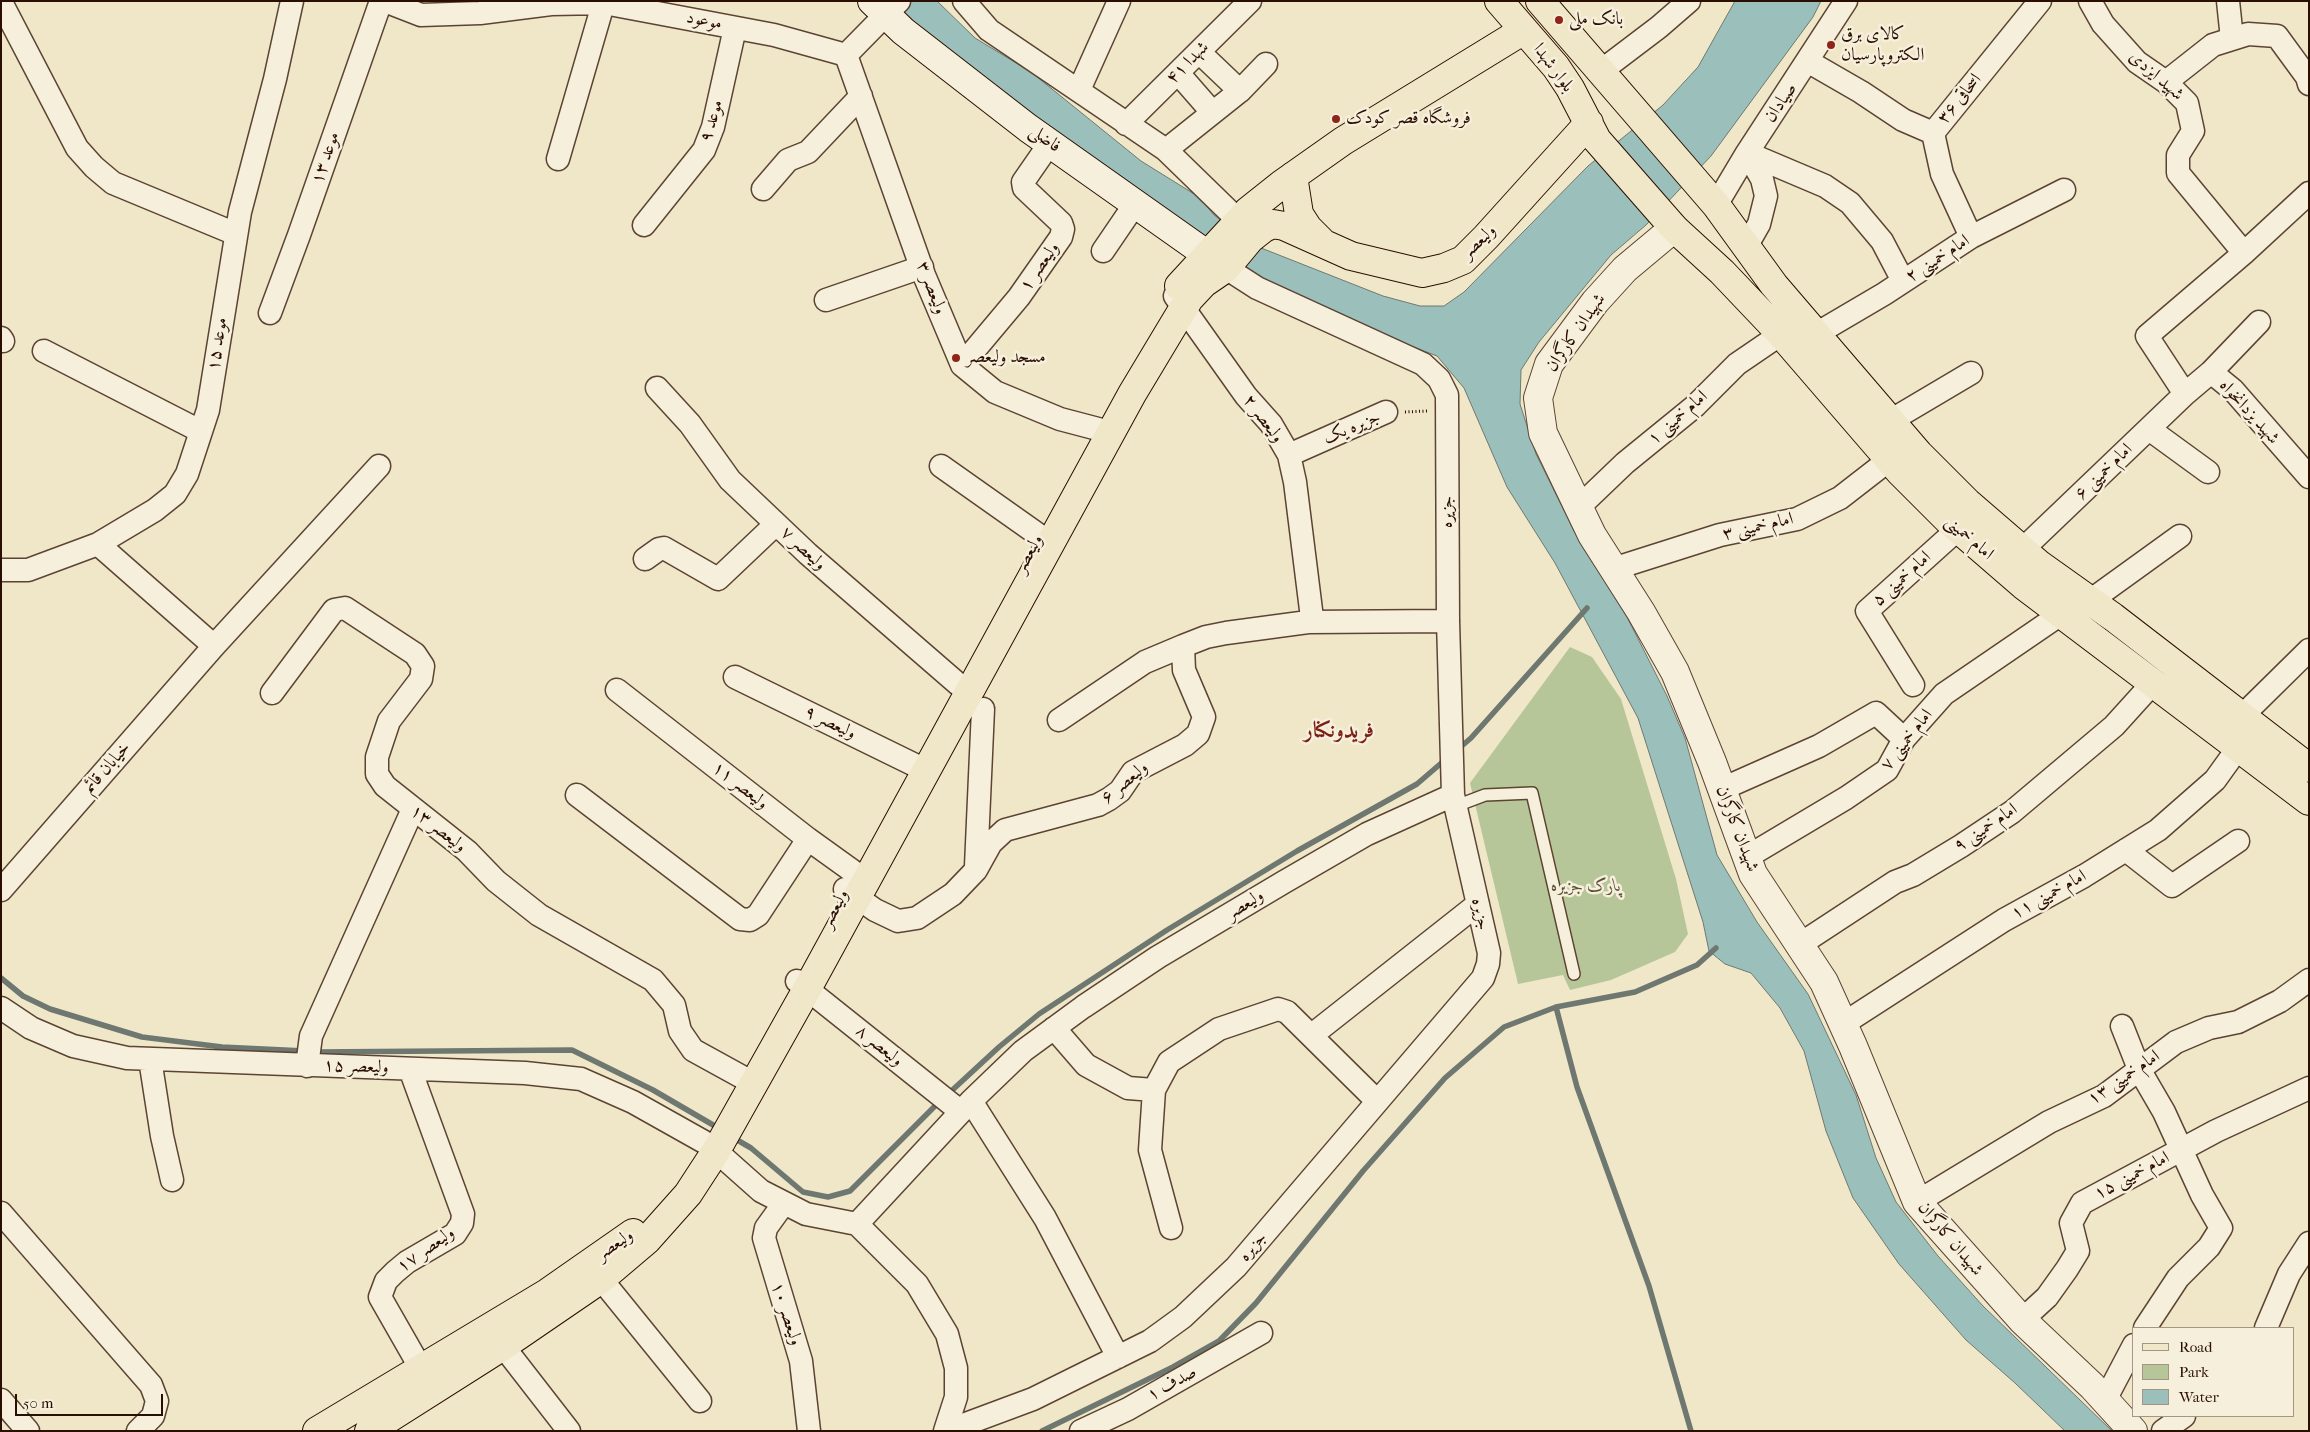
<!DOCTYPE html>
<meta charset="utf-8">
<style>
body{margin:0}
#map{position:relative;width:2310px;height:1432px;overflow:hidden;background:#f0e7c9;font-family:"IM FELL French Canon",serif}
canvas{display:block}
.frame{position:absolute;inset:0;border:2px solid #2a0e00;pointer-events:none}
.legend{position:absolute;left:2132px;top:1327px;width:162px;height:90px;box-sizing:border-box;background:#f5efdc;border:1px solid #a49584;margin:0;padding:6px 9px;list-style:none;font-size:15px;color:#2a0e00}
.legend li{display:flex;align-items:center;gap:10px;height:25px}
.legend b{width:25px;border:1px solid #a49584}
.scale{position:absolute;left:15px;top:1394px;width:148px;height:22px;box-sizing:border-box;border:2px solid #2a0e00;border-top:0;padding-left:6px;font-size:15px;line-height:18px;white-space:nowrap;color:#2a0e00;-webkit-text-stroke:4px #f5efdc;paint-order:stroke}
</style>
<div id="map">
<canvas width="2310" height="1432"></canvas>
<div class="frame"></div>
<ul class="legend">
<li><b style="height:6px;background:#f0e7c9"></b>Road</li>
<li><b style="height:14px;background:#b6c699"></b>Park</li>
<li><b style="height:14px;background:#9bbfbb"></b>Water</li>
</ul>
<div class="scale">50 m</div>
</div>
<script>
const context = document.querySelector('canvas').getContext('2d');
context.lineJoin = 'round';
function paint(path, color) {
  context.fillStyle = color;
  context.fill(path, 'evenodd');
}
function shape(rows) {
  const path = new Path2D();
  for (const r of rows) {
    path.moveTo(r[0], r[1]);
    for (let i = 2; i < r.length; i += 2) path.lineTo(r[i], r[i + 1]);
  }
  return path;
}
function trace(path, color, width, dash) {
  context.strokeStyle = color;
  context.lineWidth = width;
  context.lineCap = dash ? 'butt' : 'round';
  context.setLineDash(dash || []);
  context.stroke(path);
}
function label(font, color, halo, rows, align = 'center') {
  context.font = font + ' "IM FELL French Canon",Amiri,serif';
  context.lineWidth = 5;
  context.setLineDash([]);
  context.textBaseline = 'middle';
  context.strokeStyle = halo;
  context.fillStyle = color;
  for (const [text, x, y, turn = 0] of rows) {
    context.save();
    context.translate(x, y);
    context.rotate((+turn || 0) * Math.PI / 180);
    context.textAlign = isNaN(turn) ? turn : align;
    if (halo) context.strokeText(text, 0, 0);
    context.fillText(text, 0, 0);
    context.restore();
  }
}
const green = shape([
 [1570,647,1592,657,1621,699,1676,879,1688,934,1675,952,1611,980,1570,990,1563,975,1518,984,1470,783]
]);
const water = shape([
 [891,1,937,1,975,38,1031,72,1141,161,1199,197,1214,215,1256,246,1383,296,1420,306,1444,306,1464,292,1588,166,1663,105,1698,67,1735,1,1821,1,1813,17,1711,156,1646,225,1611,255,1539,342,1521,370,1520,404,1536,454,1574,531,1627,617,1667,696,1685,738,1717,855,1757,922,1808,994,1856,1095,1876,1158,1896,1202,1938,1256,1983,1306,2112,1431,2065,1431,2015,1383,1966,1340,1899,1264,1853,1198,1826,1131,1804,1051,1780,1008,1751,973,1725,964,1709,951,1703,922,1638,718,1555,563,1507,487,1464,388,1437,356,1341,319,1245,272,947,54,891,1]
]);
const stream = shape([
 [1457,750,1471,738,1587,608],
 [1,978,23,996,50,1009,142,1037,222,1047,305,1051],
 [1556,1007,1577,1087,1649,1286,1691,1431],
 [314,1052,572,1050,653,1090,720,1129],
 [947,1095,999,1047,1039,1014,1167,930,1297,851,1417,784,1446,759],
 [732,1137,751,1148,803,1192,828,1197,850,1191,940,1101],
 [1042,1431,1173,1367,1219,1341,1256,1303,1363,1171,1445,1078,1504,1027,1556,1007,1635,992,1697,965,1716,948]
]);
const path = shape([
 [1405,412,1427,411]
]);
const service = shape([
 [1456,806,1485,795,1532,793,1574,974]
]);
const minor = shape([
 [385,1,421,15,480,13,551,4,604,3,774,35,846,55,899,1],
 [964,1,989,30,1166,150,1239,221],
 [2090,1,2103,24,2137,62,2166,82,2187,103,2193,131,2178,155,2178,173,2244,253],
 [2228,1,2232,39],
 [1,2,77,148,94,167,113,183,236,234],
 [1199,52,1240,91,1266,64],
 [846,55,924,275,962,365,995,392,1060,419,1098,429,1109,436],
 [1809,62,1861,92,1903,120,1933,133,2040,1],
 [1601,71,1659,27,1689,1],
 [1178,73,1212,112],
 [2166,82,2213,45,2248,34,2277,36,2307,77,2309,84],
 [1079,90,1119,1],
 [1126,124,1250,1],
 [1933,133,1942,174,1971,237],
 [1166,150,1240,91],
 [1747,153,1825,186,1850,203,1882,241,1903,281],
 [558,159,604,1],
 [763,189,788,160,808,152,861,96],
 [1716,205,1747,153,1846,1],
 [644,225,704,150,713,127,735,28],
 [1747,245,1759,224,1766,196,1762,179,1747,153],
 [1103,251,1135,204],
 [1175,296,1246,396,1271,424,1289,455,1295,482,1312,618,1308,622],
 [826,300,922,267],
 [270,313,299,235,381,1],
 [1816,334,1884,294,1971,237,2064,190],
 [1,338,3,341],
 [44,351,200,431],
 [962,365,1019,297,1061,237,1063,229,1061,223,1024,188,1023,182,1050,143],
 [2211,372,2259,322],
 [657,388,690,424,730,480,808,554,958,684,969,691],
 [2185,394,2147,336,2244,253,2309,193],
 [1890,421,1971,373],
 [2149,429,2208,472],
 [1289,455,1386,412],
 [941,466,1050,543],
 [1579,507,1625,463,1695,406,1737,364,1781,334],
 [98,544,214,646],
 [2022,550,2185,394,2211,372,2233,390,2309,477],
 [645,559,659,549,664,548,718,579,776,524],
 [1613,569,1720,535,1797,519,1840,498,1889,460],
 [1,570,28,570,98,544,155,510,175,494,187,474,208,410,240,212,275,79,292,1],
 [2090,601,2180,536],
 [735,677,925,770],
 [1913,685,1867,611,1958,529],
 [617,690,808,839,865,880],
 [272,693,334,610,345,608,415,654,423,666,421,679,389,721,377,757,377,774,385,786,467,851,496,881,539,915,653,980,674,1005,680,1031,693,1050,753,1083],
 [2241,717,2309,650],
 [1059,720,1145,662,1183,646],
 [1722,789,1819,746,1876,713,1904,739],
 [577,795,740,919,750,920,758,915,808,839],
 [2126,850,2172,886,2238,841],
 [1747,857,1846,798,1887,770,1904,739,1944,694,2061,614],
 [976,866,983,709],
 [845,889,875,910,898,921,917,918,953,894,976,870,991,843,1005,830,1098,805,1109,799,1120,791,1133,772,1185,745,1198,734,1204,717,1184,670,1183,646,1206,637,1226,633,1308,622,1448,621],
 [1,890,214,646,379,466],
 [1799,945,1895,882,1913,875,1961,846,2012,812,2114,726,2152,684],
 [797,981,960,1111],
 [1,1008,31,1028,73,1046,127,1058,525,1073,581,1079,633,1102,706,1143],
 [1843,1024,2004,920,2084,876,2158,830,2215,780,2238,748],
 [2122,1026,2139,1069,2164,1112,2202,1195,2221,1228,2209,1247,2178,1278,2145,1328],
 [1054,1028,1086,1065,1128,1088,1154,1090],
 [1312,1035,1478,904],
 [150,1059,162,1136,172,1180],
 [307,1066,311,1036,413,809],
 [410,1069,463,1214,462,1223,455,1234,407,1262,395,1272,386,1281,380,1297,420,1367],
 [971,1101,1045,1218,1118,1357],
 [716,1151,761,1191,806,1214,857,1224],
 [1917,1202,2049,1122,2104,1096,2176,1042,2209,1028,2238,1022,2280,1001,2309,980],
 [784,1203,766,1228,764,1238,801,1361,809,1431],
 [1,1213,151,1385,157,1401,153,1416,138,1431],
 [857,1224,971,1101,1023,1051,1083,1007,1158,957,1284,882,1367,834,1453,795],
 [857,1224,917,1284,947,1334,956,1368,956,1397,945,1431],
 [1171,1228,1150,1150,1154,1090,1169,1062,1219,1029,1278,1009,1287,1012,1377,1101],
 [601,1279,700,1401],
 [2022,1320,2047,1297,2067,1269,2078,1251,2071,1223,2082,1203,2216,1131,2309,1088],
 [2266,1328,2289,1274,2309,1243],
 [503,1346,569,1431],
 [1,1400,28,1431],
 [2105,1400,2134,1345],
 [947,1431,1033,1399,1150,1341,1183,1317,1236,1267,1483,978,1488,964,1489,953,1453,795,1448,621,1447,395,1439,379,1423,364,1257,288,1226,268],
 [1081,1431,1128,1409,1261,1333],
 [2163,1431,2184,1416]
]);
const tertiary = shape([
 [1674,228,1625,269,1595,302,1549,364,1538,398,1543,433,1592,535,1641,612,1675,672,1712,762,1753,874,1824,982,1853,1046,1917,1202,2022,1320,2092,1386,2133,1431]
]);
const secondary = shape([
 [872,1,903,31,1028,128,1226,268]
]);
const primary = shape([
 [1499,1,1556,67,1570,88,1597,140,1674,228,1722,272,1781,334,1900,472,1949,521,2023,585,2309,801],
 [1540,1,1716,205,1774,285,1919,454,1967,502,2040,565,2113,617,2309,768],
 [1293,176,1299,214,1308,228,1321,241],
 [1179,286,1248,211,1282,184,1343,141,1524,30],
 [317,1431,547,1293,633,1233],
 [369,1431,503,1346,601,1279,647,1240,688,1194,716,1151,807,989,1132,394,1189,299,1204,283,1226,268,1250,239,1264,228,1273,224,1284,226,1351,256,1422,273,1444,268,1463,260,1486,237,1589,123]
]);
const markers = [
 [1559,20,5,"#8f2418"],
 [1831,45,5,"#8f2418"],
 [1336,119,5,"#8f2418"],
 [956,358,5,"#8f2418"]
];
const poiNames = [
 ["بانک ملی",1569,20],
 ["کالای برق",1841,35],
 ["الکتروپارسیان",1841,56],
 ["فروشگاه قصر کودک",1346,119],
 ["مسجد ولیعصر",966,358]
];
const streetNames = [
 ["موعود",704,21,11],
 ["شهدا ۴۱",1188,63,-45],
 ["بلوار شهدا",1553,68,53],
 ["شهید ایزدی",2156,76,41],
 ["اسحاقی ۳۶",1960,99,-51],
 ["صیادان",1781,103,-56],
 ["موعد ۹",712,121,-73],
 ["فاضلی",1045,139,36],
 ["موعد ۱۳",326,158,-71],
 ["ولیعصر",1479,242,-43],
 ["امام خمینی ۲",1938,259,-33],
 ["ولیعصر ۱",1040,267,-55],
 ["ولیعصر ۳",931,288,69],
 ["شهیدان کارگران",1576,333,-55],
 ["موعد ۱۵",218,344,-81],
 ["شهید یزدانخواه",2249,412,48],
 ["امام خمینی ۱",1678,418,-41],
 ["ولیعصر ۲",1263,419,53],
 ["جزیره یک",1352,428,-23],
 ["امام خمینی ۶",2104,472,-44],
 ["جزیره",1448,512,-90],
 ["امام خمینی ۳",1758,527,-13],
 ["امام خمینی",1969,538,41],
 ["ولیعصر ۷",803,549,43],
 ["ولیعصر",1029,554,-61],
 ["امام خمینی ۵",1902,579,-42],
 ["ولیعصر ۹",830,723,26],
 ["امام خمینی ۷",1907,740,-52],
 ["خیابان قائم",107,768,-49],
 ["ولیعصر ۶",1125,783,-40],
 ["ولیعصر ۱۱",740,786,38],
 ["امام خمینی ۹",1986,828,-34],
 ["ولیعصر ۱۳",438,829,38],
 ["شهیدان کارگران",1737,829,69],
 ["امام خمینی ۱۱",2049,895,-29],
 ["ولیعصر",1245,905,-32],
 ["ولیعصر",835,909,-62],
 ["جزیره",1480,914,77],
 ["ولیعصر ۸",879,1046,39],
 ["ولیعصر ۱۵",356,1067,2],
 ["امام خمینی ۱۳",2124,1078,-34],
 ["امام خمینی ۱۵",2132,1176,-28],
 ["شهیدان کارگران",1950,1239,50],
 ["ولیعصر",615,1245,-34],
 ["جزیره",1253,1247,-50],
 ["ولیعصر ۱۷",426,1250,-35],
 ["ولیعصر ۱۰",786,1314,72],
 ["صدف ۱",1172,1384,-29]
];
const parkNames = [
 ["پارک جزیره",1586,887]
];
const districtNames = [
 ["فریدونکنار",1339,732]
];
paint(green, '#b6c699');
paint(water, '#9bbfbb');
trace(water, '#6e7870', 1);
trace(stream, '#6e7870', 5.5);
trace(service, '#5c4432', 14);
trace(minor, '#5c4432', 25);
trace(tertiary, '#5c4432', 30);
trace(secondary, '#2a0e00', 30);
trace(primary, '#2a0e00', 30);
trace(path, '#2a0e00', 3, [1, 2.5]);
trace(service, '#f5efdc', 11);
trace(minor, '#f5efdc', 22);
trace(tertiary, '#f5efdc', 28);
trace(secondary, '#f5efdc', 28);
trace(primary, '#f0e7c9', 28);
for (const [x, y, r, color] of markers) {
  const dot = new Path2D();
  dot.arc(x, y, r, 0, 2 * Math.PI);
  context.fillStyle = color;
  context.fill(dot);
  trace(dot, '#f5efdc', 2);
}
label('18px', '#2a0e00', '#f5efdc', poiNames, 'left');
label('18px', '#2a0e00', '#f5efdc', streetNames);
label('italic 18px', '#5b4e36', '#f5efdc', parkNames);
label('bold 22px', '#7a1f14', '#f5efdc', districtNames);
</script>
